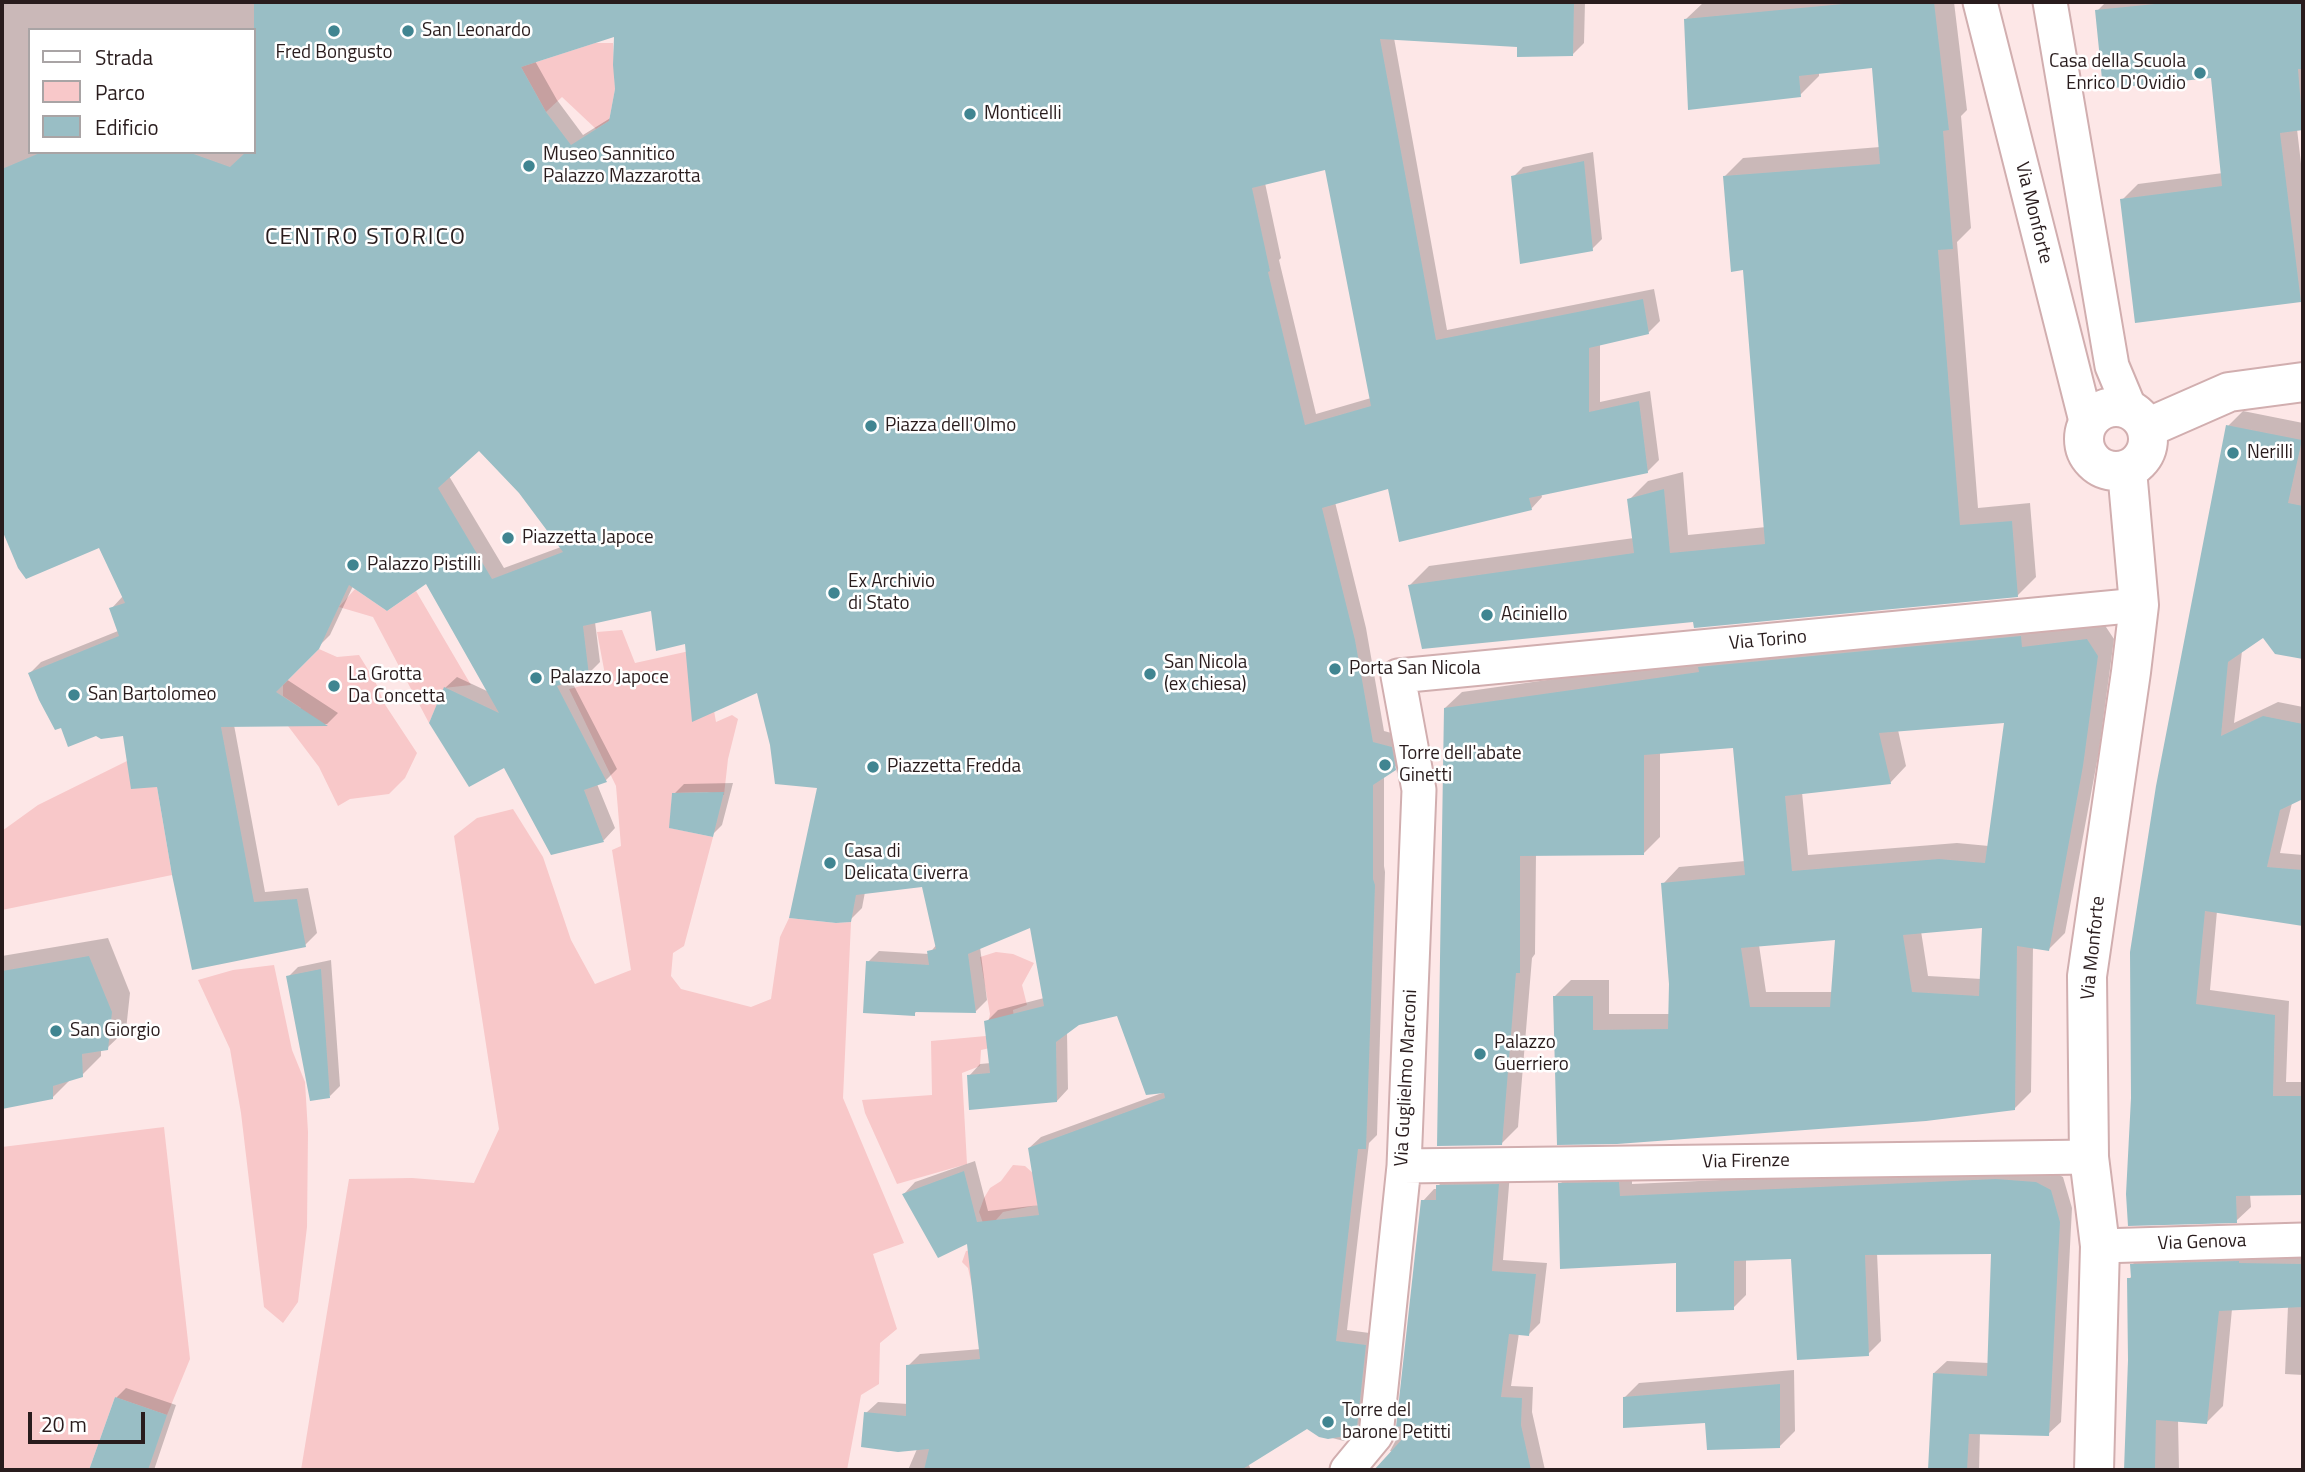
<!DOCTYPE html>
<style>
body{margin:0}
#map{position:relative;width:2305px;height:1472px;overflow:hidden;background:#fde7e7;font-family:"Titillium Web",sans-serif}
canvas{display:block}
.frame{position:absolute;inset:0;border:4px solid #291c1d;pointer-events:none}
.legend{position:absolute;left:28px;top:28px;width:228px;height:126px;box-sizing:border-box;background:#fff;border:2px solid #a9a4a5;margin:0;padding:9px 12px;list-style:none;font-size:21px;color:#291c1d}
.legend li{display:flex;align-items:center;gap:14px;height:35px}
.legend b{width:35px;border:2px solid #a9a4a5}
.scale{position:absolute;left:28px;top:1412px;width:117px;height:32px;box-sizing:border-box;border:4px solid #291c1d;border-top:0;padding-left:9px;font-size:21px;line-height:24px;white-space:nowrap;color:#291c1d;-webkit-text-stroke:5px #fff;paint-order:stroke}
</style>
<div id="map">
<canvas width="2305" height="1472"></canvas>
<div class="frame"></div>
<ul class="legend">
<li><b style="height:9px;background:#fff"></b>Strada</li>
<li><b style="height:19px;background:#f8c8c9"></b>Parco</li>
<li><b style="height:19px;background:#99bec5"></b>Edificio</li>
</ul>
<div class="scale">20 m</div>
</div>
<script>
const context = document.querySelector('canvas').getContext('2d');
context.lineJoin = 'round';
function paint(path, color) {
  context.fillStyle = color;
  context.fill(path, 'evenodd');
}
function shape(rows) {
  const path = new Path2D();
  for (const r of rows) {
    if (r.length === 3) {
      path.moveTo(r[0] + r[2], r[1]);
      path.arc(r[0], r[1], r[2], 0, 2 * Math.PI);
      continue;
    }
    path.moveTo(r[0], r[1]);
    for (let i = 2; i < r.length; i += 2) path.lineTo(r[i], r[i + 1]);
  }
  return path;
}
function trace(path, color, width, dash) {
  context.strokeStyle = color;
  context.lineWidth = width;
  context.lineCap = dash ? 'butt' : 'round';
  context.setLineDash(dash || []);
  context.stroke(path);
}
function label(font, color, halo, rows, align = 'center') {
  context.font = font + ' "Titillium Web",sans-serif';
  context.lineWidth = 5;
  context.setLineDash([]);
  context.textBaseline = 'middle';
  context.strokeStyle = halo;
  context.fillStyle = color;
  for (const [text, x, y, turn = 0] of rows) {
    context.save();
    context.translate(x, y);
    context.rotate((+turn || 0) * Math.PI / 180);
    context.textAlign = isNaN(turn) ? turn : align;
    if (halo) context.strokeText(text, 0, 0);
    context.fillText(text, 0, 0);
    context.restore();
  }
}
const green = shape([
 [595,43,613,43,615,89,609,121,596,129,562,97,546,112,521,67],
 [355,589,387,611,416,591,471,685,444,688,429,723,373,617,339,607],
 [622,630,635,663,703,648,716,722,732,715,738,719,728,759,724,795,707,792,672,793,670,828,713,837,684,946,673,953,671,976,681,989,751,1007,771,999,780,937,789,918,836,923,851,922,843,1098,904,1243,873,1254,897,1329,880,1343,879,1384,861,1395,847,1470,301,1470,349,1179,412,1178,474,1183,499,1129,454,836,477,818,513,809,543,857,571,940,595,984,631,970,612,850,621,846,616,786,569,689,606,680,597,632],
 [319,649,337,657,359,655,375,681,384,703,417,753,405,778,389,794,350,799,338,806,319,767,288,726,301,708,283,696,283,685],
 [127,761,157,787,172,875,2,910,2,831,38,805],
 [996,952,1013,954,1034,963,1022,985,1027,1005,1013,1010,1017,1042,981,1050,980,1066,962,1073,967,1164,897,1184,865,1113,862,1100,932,1095,931,1041,986,1036,990,1014,980,957],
 [274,965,292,1050,305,1082,308,1132,307,1227,298,1302,283,1323,264,1307,241,1113,230,1049,198,980,233,970],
 [164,1127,190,1359,167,1415,115,1397,89,1470,2,1470,2,1147],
 [1013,1165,1025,1166,1034,1174,1038,1205,1003,1212,996,1220,1002,1238,972,1286,968,1268,962,1262,966,1251,980,1248,983,1223,979,1212,984,1198,990,1188,1001,1181]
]);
const shadow = shape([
 [2,2,1585,2,1584,43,1572,55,1518,45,1394,38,1447,330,1654,289,1660,321,1648,333,1600,343,1600,402,1650,391,1659,460,1647,472,1541,493,1542,497,1531,509,1389,487,1335,502,1366,628,1384,731,1403,736,1407,757,1384,776,1384,866,1385,872,1377,1135,1369,1143,1347,1330,1377,1334,1368,1414,1344,1441,1320,1435,1308,1426,1248,1463,1251,1470,908,1470,917,1449,866,1413,878,1402,908,1404,908,1366,920,1354,981,1349,968,1242,904,1194,915,1182,975,1161,988,1211,1040,1205,1029,1148,1041,1137,1162,1093,1118,1014,1078,1023,1067,1032,1068,1089,1057,1101,969,1076,980,1064,991,1063,986,1022,998,1010,1044,998,1031,925,980,947,987,1000,975,1012,918,1010,914,1014,868,962,879,951,929,954,937,944,923,885,865,892,862,908,850,920,819,786,772,744,758,691,687,642,653,609,595,622,600,662,588,674,571,680,617,769,606,780,597,784,615,828,604,840,552,853,504,765,445,688,457,677,489,692,426,581,353,586,330,635,286,679,338,713,327,724,234,725,265,892,308,888,317,933,305,945,194,968,159,785,124,734,62,726,30,673,41,662,118,631,111,609,123,596,99,545,19,567,2,526],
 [30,30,254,30,254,152,30,152],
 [616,34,616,89,612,117,583,135,557,100,535,61],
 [1326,168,1371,398,1316,414,1279,260,1281,258,1265,183],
 [479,449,520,491,561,547,504,568,449,476],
 [1704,2,1954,2,1967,110,1961,116,1971,228,1957,242,1978,508,2030,503,2036,577,2017,596,1694,620,1410,585,1429,566,1634,538,1629,500,1648,481,1683,472,1688,535,1766,527,1745,268,1724,177,1743,158,1880,147,1873,66,1819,72,1819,76,1800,95,1686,19],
 [2106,2,2303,2,2303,128,2297,129,2303,181,2303,300,2137,321,2122,200,2138,184,2223,173,2213,76,2097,11],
 [1593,152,1602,239,1592,249,1513,177,1523,167],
 [2243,411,2303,423,2303,537,2208,528,2228,426],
 [2215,555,2303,573,2303,657,2276,652,2263,636,2242,651,2234,723,2278,702,2303,707,2303,797,2292,803,2280,853,2303,855,2303,925,2217,911,2210,990,2289,1001,2286,1082,2303,1082,2303,1193,2250,1194,2251,1207,2236,1221,2129,1224],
 [2104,624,2114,639,2099,751,2065,933,2049,949,2033,947,2031,1092,2014,1109,1617,1142,1555,996,1571,980,1609,980,1609,1014,1670,1014,1671,984,1663,884,1679,867,1745,861,1734,747,1660,752,1660,837,1643,854,1536,854,1535,954,1532,958,1518,1127,1501,1144,1445,708,1462,692,1710,657],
 [2006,721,1989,846,1957,843,1808,855,1802,792,1890,783,1906,766,1898,730],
 [1984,926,1982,979,1928,976,1921,931],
 [1837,938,1833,992,1766,992,1759,945],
 [733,783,722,825,712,835,674,794,684,784],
 [108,938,130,993,126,1030,107,1048,101,1049,101,1056,82,1075,71,1079,52,1098,2,1107,2,956],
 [331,960,340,1086,330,1096,288,977,298,967],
 [2010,1167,2049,1170,2063,1177,2072,1208,2061,1422,2048,1434,1980,1432,1979,1470,1930,1470,1934,1373,1947,1361,1989,1363,1993,1252,1877,1253,1881,1341,1868,1354,1792,1257,1746,1259,1746,1295,1733,1308,1678,1261,1560,1184,1573,1171,1632,1170,1632,1184],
 [1510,1173,1503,1260,1547,1263,1540,1323,1528,1335,1519,1333,1511,1386,1533,1387,1532,1412,1545,1470,1390,1470,1424,1458,1390,1451,1397,1438,1423,1201,1434,1189,1438,1189,1438,1186,1450,1174],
 [2148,1249,2303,1249,2303,1375,2285,1374,2288,1306,2232,1309,2223,1406,2207,1422,2178,1420,2179,1470,2126,1470,2129,1360,2129,1279,2133,1275,2132,1265],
 [1794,1370,1795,1431,1780,1446,1707,1422,1624,1398,1639,1383],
 [126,1388,176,1405,154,1470,91,1470,116,1398]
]);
const building = shape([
 [254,2,1574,2,1573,56,1517,57,1517,47,1380,39,1436,340,1643,299,1649,334,1589,348,1589,412,1639,401,1648,473,1529,498,1532,510,1399,542,1388,489,1322,508,1355,640,1373,742,1392,747,1396,770,1373,785,1373,879,1375,885,1366,1149,1358,1149,1336,1341,1366,1345,1357,1427,1351,1435,1328,1439,1319,1437,1307,1429,1241,1470,924,1470,929,1449,898,1452,861,1447,864,1412,906,1416,906,1365,980,1359,967,1244,938,1258,902,1194,964,1171,977,1222,1039,1215,1028,1148,1165,1098,1164,1093,1146,1095,1117,1016,1079,1025,1056,1042,1057,1102,969,1110,967,1075,990,1073,984,1021,1044,1006,1030,928,968,954,976,1013,915,1012,915,1016,863,1013,866,961,929,965,927,951,936,949,922,887,856,895,851,922,836,923,789,918,817,788,775,784,770,745,757,693,692,722,685,644,656,651,651,611,583,626,589,675,557,686,607,782,584,790,604,842,551,855,504,768,469,787,429,723,444,687,499,713,426,584,387,611,349,585,319,649,276,692,328,726,221,727,254,902,297,899,306,947,192,970,172,875,157,787,131,789,123,736,101,739,96,736,68,747,61,728,55,730,39,700,28,673,119,636,109,608,125,603,99,548,26,579,18,568,2,530,2,169,42,152,188,152,230,167,246,152,254,152],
 [614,37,613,65,615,89,609,121,571,145,546,112,521,67],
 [1325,170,1371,406,1305,425,1268,272,1270,271,1252,188],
 [479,451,519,493,563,552,492,579,438,488],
 [1864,2,1934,2,1949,130,1943,131,1953,249,1938,250,1960,525,2012,521,2018,597,1694,628,1693,622,1422,649,1408,585,1634,553,1627,499,1664,489,1670,553,1765,544,1743,270,1731,272,1723,176,1880,164,1872,68,1799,76,1801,97,1688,110,1684,19],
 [2175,2,2303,2,2303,69,2298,69,2303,130,2280,133,2301,302,2135,323,2120,199,2222,186,2211,78,2103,89,2095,10],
 [1584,161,1593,251,1520,264,1511,176],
 [2226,425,2302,440,2288,503,2303,506,2303,659,2275,654,2263,638,2228,662,2221,736,2263,716,2303,724,2303,799,2280,810,2267,867,2303,870,2303,926,2205,911,2196,1004,2275,1015,2273,1096,2303,1096,2303,1195,2236,1196,2237,1223,2128,1226,2126,1194,2131,1098,2130,952,2156,786],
 [2021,636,2022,647,2087,639,2098,656,2083,766,2049,951,2017,946,2015,1110,1926,1121,1617,1144,1557,1145,1553,996,1593,996,1593,1030,1668,1029,1669,984,1661,883,1745,875,1733,748,1644,755,1644,855,1520,856,1520,973,1516,973,1502,1145,1437,1146,1444,708,1699,672,1698,667],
 [2004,723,1985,863,1939,859,1792,871,1785,796,1891,784,1879,733],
 [1982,928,1979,996,1912,992,1903,935],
 [1835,940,1830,1007,1750,1007,1741,948],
 [724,792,713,837,669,828,672,793],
 [89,956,112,1012,108,1050,82,1054,83,1077,53,1086,53,1099,2,1109,2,971],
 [321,969,330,1098,310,1101,286,976],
 [1996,1179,2036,1182,2051,1190,2060,1222,2049,1436,1969,1434,1967,1470,1928,1470,1933,1373,1987,1376,1991,1254,1865,1255,1869,1356,1797,1360,1791,1259,1734,1261,1734,1310,1676,1312,1676,1263,1560,1269,1558,1183,1619,1182,1620,1196],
 [1499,1184,1492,1271,1536,1274,1529,1336,1509,1334,1501,1397,1522,1398,1521,1425,1531,1470,1374,1470,1416,1424,1396,1427,1421,1200,1436,1200,1436,1185],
 [2239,1261,2239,1263,2303,1264,2303,1307,2219,1311,2207,1424,2156,1420,2155,1470,2124,1470,2128,1360,2127,1278,2131,1278,2130,1264],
 [1780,1384,1780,1448,1707,1450,1705,1423,1623,1428,1623,1397],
 [115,1397,167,1415,148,1470,89,1470]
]);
const minor = shape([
 [1980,2,2087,425],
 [2050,2,2112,366,2130,409],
 [1404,1166,2089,1157],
 [2100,1246,2303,1240],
 [1347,1470,1376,1435,1404,1166,1419,790,1398,676,2139,605]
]);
const tertiary = shape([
 [2116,439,32],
 [2147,428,2229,392,2303,382],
 [2094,1470,2100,1246,2089,1157,2087,976,2131,672,2139,605,2127,470]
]);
const markers = [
 [334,31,7,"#408591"],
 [408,31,7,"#408591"],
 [2200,73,7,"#408591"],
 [970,114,7,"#408591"],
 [529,166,7,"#408591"],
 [871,426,7,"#408591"],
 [2233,453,7,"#408591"],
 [508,538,7,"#408591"],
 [353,565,7,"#408591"],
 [834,593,7,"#408591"],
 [1487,615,7,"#408591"],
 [1335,669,7,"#408591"],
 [1150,674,7,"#408591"],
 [536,678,7,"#408591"],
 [334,686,7,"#408591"],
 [74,695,7,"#408591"],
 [1385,765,7,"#408591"],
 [873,767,7,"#408591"],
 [830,863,7,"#408591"],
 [56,1031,7,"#408591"],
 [1480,1054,7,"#408591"],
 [1328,1422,7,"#408591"]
];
const poiNames = [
 ["San Leonardo",422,31],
 ["Fred Bongusto",334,53,"center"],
 ["Casa della Scuola",2186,62,"right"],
 ["Enrico D'Ovidio",2186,84,"right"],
 ["Monticelli",984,114],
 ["Museo Sannitico",543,155],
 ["Palazzo Mazzarotta",543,177],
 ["Piazza dell'Olmo",885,426],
 ["Nerilli",2247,453],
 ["Piazzetta Japoce",522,538],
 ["Palazzo Pistilli",367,565],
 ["Ex Archivio",848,582],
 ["di Stato",848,604],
 ["Aciniello",1501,615],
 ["San Nicola",1164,663],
 ["(ex chiesa)",1164,685],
 ["Porta San Nicola",1349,669],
 ["La Grotta",348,675],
 ["Da Concetta",348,697],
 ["Palazzo Japoce",550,678],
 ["San Bartolomeo",88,695],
 ["Torre dell'abate",1399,754],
 ["Ginetti",1399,776],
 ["Piazzetta Fredda",887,767],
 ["Casa di",844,852],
 ["Delicata Civerra",844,874],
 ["San Giorgio",70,1031],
 ["Palazzo",1494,1043],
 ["Guerriero",1494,1065],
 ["Torre del",1342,1411],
 ["barone Petitti",1342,1433]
];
const streetNames = [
 ["Via Monforte",2033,213,76],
 ["Via Torino",1768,641,-5],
 ["Via Monforte",2094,948,-84],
 ["Via Guglielmo Marconi",1407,1078,-87],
 ["Via Firenze",1746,1162,-1],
 ["Via Genova",2202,1243,-2]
];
const quarterNames = [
 ["CENTRO STORICO",366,238]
];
paint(green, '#f8c8c9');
paint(shadow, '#0003');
paint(building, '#99bec5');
trace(minor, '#d1aeaf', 37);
trace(tertiary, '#d1aeaf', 42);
trace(minor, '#fff', 33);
trace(tertiary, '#fff', 38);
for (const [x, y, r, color] of markers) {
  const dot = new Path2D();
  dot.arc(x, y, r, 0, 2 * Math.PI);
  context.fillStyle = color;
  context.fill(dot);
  trace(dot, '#fff', 2.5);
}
label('19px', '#291c1d', '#fff', poiNames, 'left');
label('19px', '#291c1d', '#fff', streetNames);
context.letterSpacing = '2px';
label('23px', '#291c1d', '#fff', quarterNames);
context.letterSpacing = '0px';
</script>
